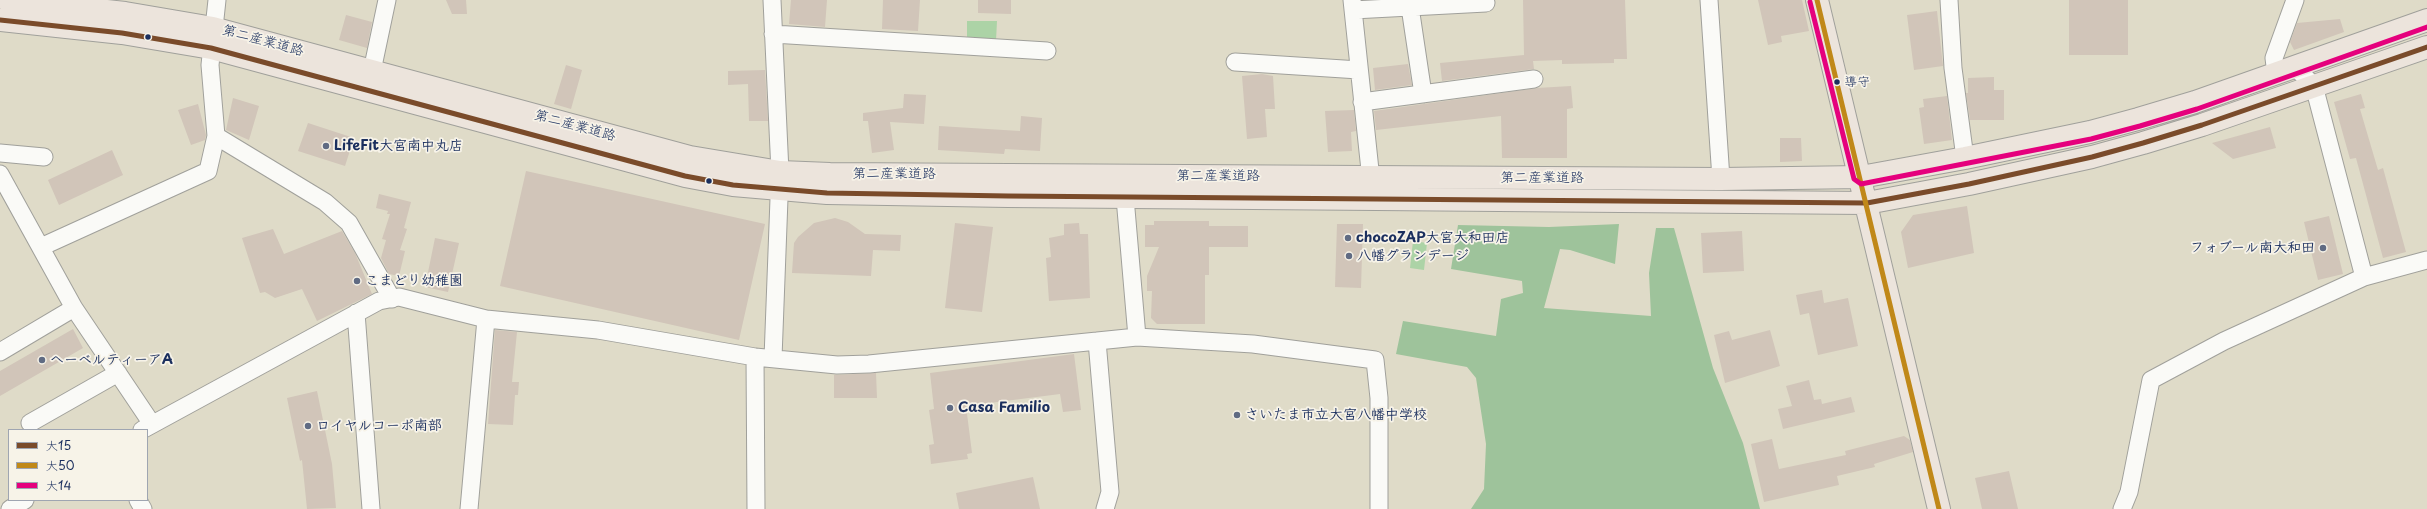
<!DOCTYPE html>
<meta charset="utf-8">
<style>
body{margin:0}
#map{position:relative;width:2427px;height:509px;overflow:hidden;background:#dfdbc8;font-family:"Playpen Sans","Klee One",sans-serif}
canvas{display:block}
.legend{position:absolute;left:8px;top:429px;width:140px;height:72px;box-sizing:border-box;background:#f7f3e8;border:1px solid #9fa5b1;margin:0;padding:5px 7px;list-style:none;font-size:12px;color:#1b2f5e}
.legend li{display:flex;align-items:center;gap:8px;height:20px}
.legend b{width:20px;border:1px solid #9fa5b1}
</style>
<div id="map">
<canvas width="2427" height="509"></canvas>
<ul class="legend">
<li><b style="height:5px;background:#7a4b2a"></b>大15</li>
<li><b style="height:5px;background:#c08818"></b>大50</li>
<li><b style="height:5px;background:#e5007d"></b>大14</li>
</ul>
</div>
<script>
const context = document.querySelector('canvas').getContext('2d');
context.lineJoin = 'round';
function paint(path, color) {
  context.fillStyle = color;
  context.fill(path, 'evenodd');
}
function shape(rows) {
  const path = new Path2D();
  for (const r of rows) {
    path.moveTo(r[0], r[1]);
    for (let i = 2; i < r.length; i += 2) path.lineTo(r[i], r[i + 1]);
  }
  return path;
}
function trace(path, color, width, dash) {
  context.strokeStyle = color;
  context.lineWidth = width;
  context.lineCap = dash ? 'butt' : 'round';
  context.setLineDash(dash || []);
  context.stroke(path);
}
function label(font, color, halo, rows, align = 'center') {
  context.font = font + ' "Playpen Sans","Klee One",sans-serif';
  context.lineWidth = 3.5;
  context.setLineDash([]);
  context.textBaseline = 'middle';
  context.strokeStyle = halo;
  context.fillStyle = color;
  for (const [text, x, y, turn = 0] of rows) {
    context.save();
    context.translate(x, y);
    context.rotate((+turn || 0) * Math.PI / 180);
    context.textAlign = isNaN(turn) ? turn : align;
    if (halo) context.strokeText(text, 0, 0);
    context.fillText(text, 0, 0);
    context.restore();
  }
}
const green = shape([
 [967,21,997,21,996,41,967,40],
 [1413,241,1427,243,1424,270,1410,268]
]);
const forest = shape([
 [1619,224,1615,264,1570,250,1560,249,1544,308,1651,316,1649,273,1656,228,1674,228,1713,368,1743,443,1760,509,1471,509,1484,489,1486,444,1476,378,1467,367,1396,354,1403,321,1496,336,1501,299,1523,293,1522,281,1451,269,1458,225,1549,227]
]);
const building = shape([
 [446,0,466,0,467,14,452,14],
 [791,0,827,0,825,27,789,24],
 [883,0,920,0,918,31,882,29],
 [978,0,1011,0,1011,14,978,13],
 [1523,0,1625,0,1627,59,1614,59,1614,63,1562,64,1562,60,1533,61,1534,69,1442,81,1440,63,1524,55],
 [1758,0,1802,0,1809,31,1781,36,1782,42,1768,45],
 [2069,0,2128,0,2128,55,2069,55],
 [1937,11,1943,66,1914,70,1907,15],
 [346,15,372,22,367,48,339,40],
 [2340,19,2344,32,2294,50,2290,42,2297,23],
 [1408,64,1412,85,1375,90,1373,68],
 [566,65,582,70,571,109,554,104],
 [765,70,768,121,749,121,748,84,728,85,728,71],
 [1262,74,1273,76,1275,109,1265,109,1267,137,1247,139,1242,76],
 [1994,77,1994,90,2004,90,2004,120,1970,120,1966,93,1968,93,1968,78],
 [1571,86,1573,108,1567,109,1567,158,1502,158,1501,116,1376,130,1374,111,1537,88],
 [904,94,926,95,924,124,890,122,894,150,872,153,868,121,863,121,863,113,903,108],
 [2361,94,2365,108,2360,109,2378,170,2383,168,2406,252,2383,258,2356,158,2350,159,2334,102],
 [1947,96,1952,140,1924,144,1919,108,1924,107,1923,99],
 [233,98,259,106,249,140,226,130],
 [198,104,206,135,205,140,191,145,178,110],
 [1354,110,1356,131,1351,132,1352,151,1328,152,1325,111],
 [1021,116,1042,118,1040,151,1005,149,1004,154,938,150,939,126,1020,131],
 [308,123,354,138,345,166,298,151],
 [2270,127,2276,148,2233,159,2212,143],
 [1780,138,1801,138,1802,161,1780,162],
 [112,150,123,175,59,205,48,180],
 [526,171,765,224,739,340,500,286],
 [379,194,411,202,404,228,407,229,400,250,405,251,399,276,389,274,381,258,386,240,382,239,390,214,387,214,388,211,376,208],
 [1967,206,1974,253,1908,268,1901,232,1913,215],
 [2329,216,2343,274,2318,280,2304,222],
 [835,218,848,222,865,234,901,235,900,251,873,250,871,276,792,273,794,243,798,237,814,223],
 [1154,221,1209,221,1209,226,1248,226,1248,247,1209,247,1209,275,1205,275,1205,324,1157,324,1151,318,1152,291,1147,291,1147,276,1159,247,1145,247,1145,225,1154,225],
 [955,223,993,227,982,312,945,308],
 [1079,223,1080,234,1088,234,1090,298,1049,301,1046,258,1051,257,1049,238,1064,235,1064,224],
 [1337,224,1363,224,1361,288,1335,287],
 [273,229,284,254,342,231,355,253,372,294,317,321,302,289,275,298,265,292,260,293,242,238],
 [1742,231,1744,271,1703,273,1701,233],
 [435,238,459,243,448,292,425,287],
 [1822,290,1824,303,1848,298,1858,346,1818,355,1809,313,1800,315,1796,295],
 [73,329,83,348,0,396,0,371],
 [495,330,517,332,512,382,519,382,518,395,515,395,513,425,488,424],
 [1770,330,1780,366,1725,383,1714,335,1729,331,1732,340],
 [1074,354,1081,410,1063,412,1060,394,966,406,972,453,967,454,968,459,931,464,929,445,934,444,929,410,934,409,930,373],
 [876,373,877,398,834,398,834,375],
 [1809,380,1814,400,1821,399,1822,404,1851,397,1855,412,1783,429,1778,409,1792,406,1786,386],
 [317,391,332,464,336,508,307,509,302,460,300,461,287,398],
 [1904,436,1910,440,1913,452,1874,464,1875,467,1837,476,1839,485,1764,502,1751,444,1772,439,1779,469,1846,455,1845,451],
 [2009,471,2018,509,1982,509,1975,478],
 [1033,477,1040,509,959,509,956,493]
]);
const minor = shape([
 [772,0,780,172,773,358],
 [1352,0,1372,189],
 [1709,0,1721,179],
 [1949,0,1953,68,1965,158],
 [1410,7,1423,94],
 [1353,10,1486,3],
 [773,34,1047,51],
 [1235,62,1359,70],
 [2295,67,2314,86,2364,277],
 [2276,74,2274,58,2295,0],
 [371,82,372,71,387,0],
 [1362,102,1534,79],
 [216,136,325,202,349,223,392,299],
 [0,153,44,157],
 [0,174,74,308,152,424],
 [1124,186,1137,337],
 [41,247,208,171,216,136,210,65,217,0],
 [356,313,371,509],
 [1097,341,1110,492,1105,509],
 [0,352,74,308],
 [755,357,756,509],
 [30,423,118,373],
 [142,430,379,301,399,297,486,319,598,330,755,357,837,365,869,364,1137,337,1253,344,1375,360,1379,398,1379,509],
 [138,500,143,509],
 [10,509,25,500],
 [469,509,486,319],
 [2122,509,2129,492,2151,380,2224,341,2364,277,2427,260]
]);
const primary = shape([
 [7,0,125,13,213,28,690,157,780,172,830,174,1721,179,1861,177,1965,158,2090,132,2138,119,2195,102,2427,20],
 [1817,0,1939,509],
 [0,20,122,33,211,48,685,176,733,185,827,193,1008,196,1867,203,1969,184,2092,157,2143,143,2202,125,2427,47]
]);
const bus1 = shape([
 [0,20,122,33,211,48,685,176,733,185,827,193,1008,196,1867,203,1969,184,2092,157,2143,143,2202,125,2427,47]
]);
const bus2 = shape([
 [1817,0,1939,509]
]);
const bus3 = shape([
 [1810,2,1854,179,1861,184,2091,139,2140,126,2197,109,2427,27]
]);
const markers = [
 [148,37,3.5,"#1b2f5e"],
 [1837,82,3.5,"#1b2f5e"],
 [326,146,4,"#606b83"],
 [709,181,3.5,"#1b2f5e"],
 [1348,238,4,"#606b83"],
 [2323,248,4,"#606b83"],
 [1349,256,4,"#606b83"],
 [357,281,4,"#606b83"],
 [42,360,4,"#606b83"],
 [950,408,4,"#606b83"],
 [1237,415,4,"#606b83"],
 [308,426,4,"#606b83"]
];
const busNames = [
 ["導守",1844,82]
];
const streetNames = [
 ["第二産業道路",263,41,15],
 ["第二産業道路",575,126,15],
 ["第二産業道路",894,174],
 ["第二産業道路",1218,176],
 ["第二産業道路",1542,178]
];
const poiNames = [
 ["LifeFit大宮南中丸店",334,146],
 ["chocoZAP大宮大和田店",1356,238],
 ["フォブール南大和田",2315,248,"right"],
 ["八幡グランデージ",1357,256],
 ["こまどり幼稚園",365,281],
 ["ヘーベルティーアA",50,360],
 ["Casa Familio",958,408],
 ["さいたま市立大宮八幡中学校",1245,415],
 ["ロイヤルコーポ南部",316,426]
];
paint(green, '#acd3a6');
paint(forest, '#9ec39b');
paint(building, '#d1c5b9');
trace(minor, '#a0a09b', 19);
trace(primary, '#a0a09b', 24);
trace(minor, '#fafaf7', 17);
trace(primary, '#ece4dc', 22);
trace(bus1, '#7a4b2a', 5);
trace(bus2, '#c08818', 5);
trace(bus3, '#e5007d', 5);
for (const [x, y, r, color] of markers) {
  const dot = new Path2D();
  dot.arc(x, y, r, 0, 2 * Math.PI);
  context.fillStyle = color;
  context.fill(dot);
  trace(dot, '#f7f3e8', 1.5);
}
label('13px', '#1b2f5e', '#f7f3e8', busNames, 'left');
label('14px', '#1b2f5e', '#f7f3e8', streetNames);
label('bold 14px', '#1b2f5e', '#f7f3e8', poiNames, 'left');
</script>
